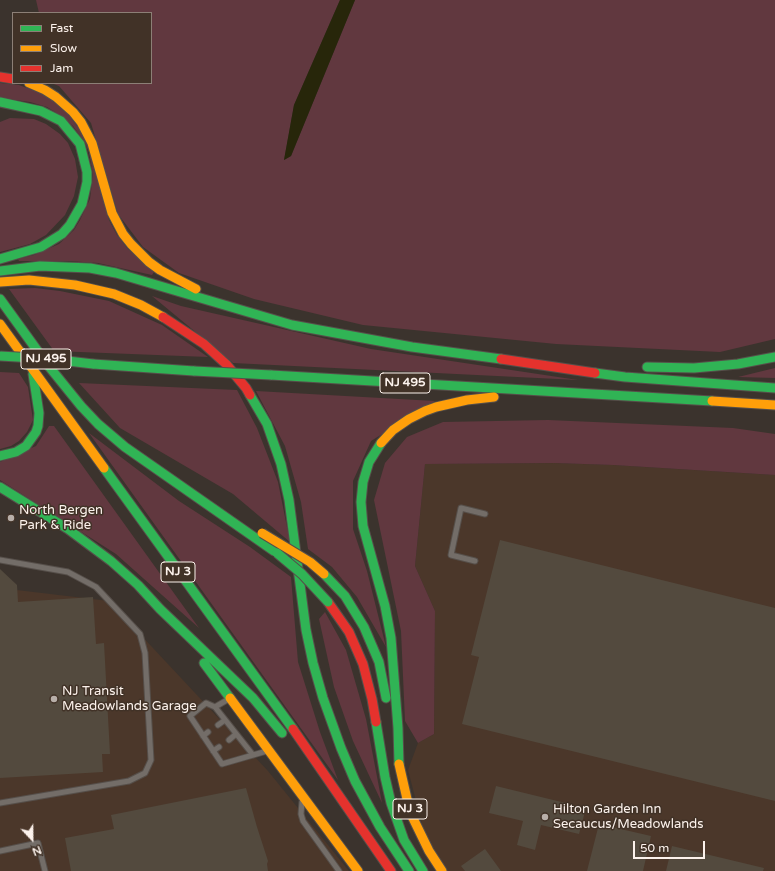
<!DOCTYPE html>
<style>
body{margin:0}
#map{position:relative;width:775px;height:871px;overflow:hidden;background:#3b332d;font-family:"Varela Round",sans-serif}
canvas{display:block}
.legend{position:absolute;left:12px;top:12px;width:140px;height:72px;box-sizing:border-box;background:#413227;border:1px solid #8c7f76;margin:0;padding:5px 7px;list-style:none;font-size:12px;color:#fcf2ec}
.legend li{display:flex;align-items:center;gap:8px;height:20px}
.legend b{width:20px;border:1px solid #8c7f76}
.north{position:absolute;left:12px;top:819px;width:40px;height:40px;-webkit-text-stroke:3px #413227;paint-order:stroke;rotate:158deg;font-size:11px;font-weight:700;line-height:16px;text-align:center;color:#fcf2ec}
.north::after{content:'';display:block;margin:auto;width:14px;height:18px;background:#fcf2ec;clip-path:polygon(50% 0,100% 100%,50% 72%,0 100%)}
.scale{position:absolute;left:633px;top:841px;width:72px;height:18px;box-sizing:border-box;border:2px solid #fcf2ec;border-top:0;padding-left:5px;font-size:12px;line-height:14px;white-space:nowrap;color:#fcf2ec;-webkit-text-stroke:3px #413227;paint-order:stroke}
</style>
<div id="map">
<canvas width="775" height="871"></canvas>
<ul class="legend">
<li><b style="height:5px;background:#30b455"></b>Fast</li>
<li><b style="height:5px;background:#ff9f0a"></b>Slow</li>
<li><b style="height:5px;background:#e5322d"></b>Jam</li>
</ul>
<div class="north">N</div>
<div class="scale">50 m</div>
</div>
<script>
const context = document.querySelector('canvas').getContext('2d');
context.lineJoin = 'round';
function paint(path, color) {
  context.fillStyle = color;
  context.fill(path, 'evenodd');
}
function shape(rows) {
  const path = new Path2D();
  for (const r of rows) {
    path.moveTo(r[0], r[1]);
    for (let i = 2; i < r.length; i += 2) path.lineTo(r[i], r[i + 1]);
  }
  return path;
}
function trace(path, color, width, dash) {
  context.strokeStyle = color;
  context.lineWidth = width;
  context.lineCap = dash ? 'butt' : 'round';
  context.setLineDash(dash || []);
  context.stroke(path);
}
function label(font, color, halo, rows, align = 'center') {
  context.font = font + ' "Varela Round",sans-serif';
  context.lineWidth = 3;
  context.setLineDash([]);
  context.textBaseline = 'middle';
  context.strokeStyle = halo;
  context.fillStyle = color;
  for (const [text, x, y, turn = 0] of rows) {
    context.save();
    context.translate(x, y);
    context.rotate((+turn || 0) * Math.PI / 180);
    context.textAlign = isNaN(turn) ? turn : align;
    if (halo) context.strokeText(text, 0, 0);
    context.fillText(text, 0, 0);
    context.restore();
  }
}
const built = shape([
 [554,463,613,465,775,475,775,871,442,871,429,851,408,770,418,743,434,734,435,611,415,566,425,464],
 [0,588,109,601,268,771,349,871,0,871]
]);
const green = shape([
 [36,0,340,0,294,105,284,160,291,156,355,0,775,0,775,339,720,352,556,344,363,325,254,299,179,273,143,247,118,214,91,123,59,86,51,83,151,83,151,13,39,13],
 [0,83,19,85,43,94,53,101,68,114,80,130,88,145,109,220,117,235,127,248,154,272,152,275,98,263,68,261,19,261,18,259,34,255,59,244,74,230,80,220,90,199,93,175,89,152,84,141,73,126,60,115,47,107,30,102,0,98],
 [10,118,34,119,46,124,60,134,68,143,75,159,78,177,74,196,65,215,46,235,30,244,0,252,0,122],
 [35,288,60,291,109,301,162,325,208,357,54,351,9,289],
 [152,296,181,306,371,349,578,380,233,363],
 [775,368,775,378,738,377],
 [0,372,19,373,28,387,33,420,27,432,19,441,11,446,0,449],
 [79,383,237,390,257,428,278,482,290,542,233,494,120,428],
 [256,391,435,401,371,441,353,481,353,529,367,571,386,647,357,597,332,567,308,549,301,502,285,446],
 [548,420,733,428,775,434,775,475,613,465,554,463,425,464,415,566,435,611,434,734,418,743,405,721,401,631,374,500,385,463,407,437,443,422],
 [49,426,54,426,199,628,116,554,0,480,0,462,36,446],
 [89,433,179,501,250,547,291,577,298,662,320,732,338,780],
 [325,612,346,650,366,719,382,803,353,741,334,687,319,619]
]);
const water = shape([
 [340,0,355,0,291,156,284,160,294,105]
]);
const building = shape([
 [500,540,775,608,775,801,462,724,479,657,471,655],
 [0,569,17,585,18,602,93,597,96,644,104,643,110,754,102,754,103,772,0,778],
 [496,786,586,808,579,834,541,825,535,850,517,845,523,821,489,813],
 [246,788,257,827,268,861,267,864,268,871,71,871,65,838,114,829,111,815],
 [599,824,651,836,643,871,587,871],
 [672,846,764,868,763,871,666,871],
 [485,849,501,871,465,871,461,866]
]);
const lane = shape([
 [0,560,68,572,96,587,140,634,145,653,151,760,145,773,129,781,0,803],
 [475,561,451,555,461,508,485,514],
 [227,700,215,707,206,703,190,716,222,764,267,751],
 [215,707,253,755],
 [218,725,225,720],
 [203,736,208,732],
 [229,740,236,734],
 [213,751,219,747],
 [302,802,301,814,303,821,339,871],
 [0,851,38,843,45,871]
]);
const fast = shape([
 [0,102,41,111,61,121,80,144,87,172,87,182,82,204,70,225,62,234,41,247,0,259],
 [0,271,40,266,90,268,116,273,292,325,412,347,501,359],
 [0,299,47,364,81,406,98,424,125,447,274,551],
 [93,364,194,371],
 [647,367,694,368,738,364,775,357],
 [595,373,625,377,775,388],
 [271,375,712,401],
 [250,395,267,424,281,464,289,500,306,630,313,663,323,698,341,748,355,781,380,827,409,871],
 [381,443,369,462,363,482,361,502,363,526,385,606,391,638,398,728,399,764],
 [0,456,16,452,26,446,36,432,38,426,39,413,33,374],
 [104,468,293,729],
 [0,487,68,529,111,561,138,585,160,609,253,698,282,733],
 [324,574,345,596,364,627,379,662,386,698],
 [204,663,230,698],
 [376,722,385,777,391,803,404,840,423,871]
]);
const slow = shape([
 [29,83,45,90,56,97,73,112,81,122,92,143,112,213,123,234,131,244,149,262,160,270,196,289],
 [0,282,29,280,75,285,114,294,141,305,163,317],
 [0,324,104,468],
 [712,401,775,405],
 [381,443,393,430,409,419,425,411,436,407,467,400,494,397],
 [230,698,358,871],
 [399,764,410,812,429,851,442,871]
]);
const jam = shape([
 [0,77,13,79],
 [163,317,204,344,226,364,246,388,250,395],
 [501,359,595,373],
 [328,602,349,632,363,664,372,699,376,722],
 [293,729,391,871]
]);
const fastBridge = shape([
 [0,356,51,359,93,364],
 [194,371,271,375],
 [277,553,302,574,328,602]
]);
const slowBridge = shape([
 [262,533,310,562,324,574]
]);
const markers = [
 [11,518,4,"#b8afa9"],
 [54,699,4,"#b8afa9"],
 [545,817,4,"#b8afa9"]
];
const shields = [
 [46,359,50],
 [405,383,50],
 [178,572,34],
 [410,809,34]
];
const shieldNames = [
 ["NJ 495",46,359],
 ["NJ 495",405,383],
 ["NJ 3",178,572],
 ["NJ 3",410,809]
];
const poiNames = [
 ["North Bergen",19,511],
 ["Park & Ride",19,526],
 ["NJ Transit",62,692],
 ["Meadowlands Garage",62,707],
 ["Hilton Garden Inn",553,810],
 ["Secaucus/Meadowlands",553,825]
];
paint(built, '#4b372a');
paint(green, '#61383f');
paint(water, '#27260a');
paint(building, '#534a3e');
trace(lane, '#564f4a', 7);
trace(fast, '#564f4a', 11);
trace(slow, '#564f4a', 11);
trace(jam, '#564f4a', 11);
trace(lane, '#736d68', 5);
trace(fast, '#30b455', 9);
trace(slow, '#ff9f0a', 9);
trace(jam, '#e5322d', 9);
trace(fastBridge, '#564f4a', 11, []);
trace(slowBridge, '#564f4a', 11, []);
trace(fastBridge, '#30b455', 9);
trace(slowBridge, '#ff9f0a', 9);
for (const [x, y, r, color] of markers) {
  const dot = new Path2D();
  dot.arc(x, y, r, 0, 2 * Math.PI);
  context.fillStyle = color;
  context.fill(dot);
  trace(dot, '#413227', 1.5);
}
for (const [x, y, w] of shields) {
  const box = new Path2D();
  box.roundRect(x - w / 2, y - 10, w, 20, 3);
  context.fillStyle = '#413227';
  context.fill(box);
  trace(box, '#fcf2ec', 1);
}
label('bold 12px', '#fcf2ec', null, shieldNames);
label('13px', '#fcf2ec', '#413227', poiNames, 'left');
</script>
